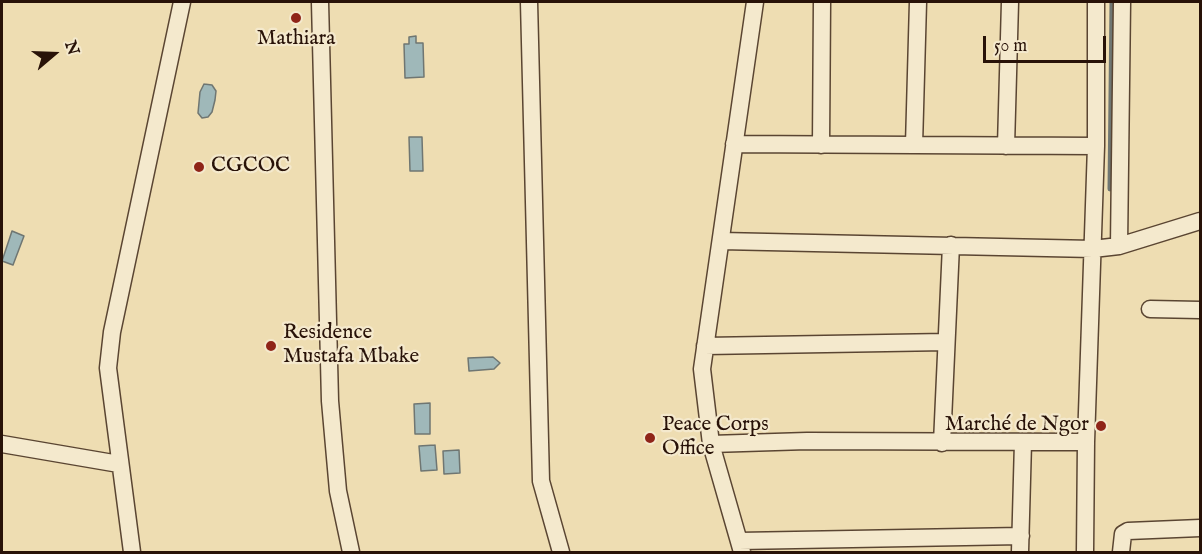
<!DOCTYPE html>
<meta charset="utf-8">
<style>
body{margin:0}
#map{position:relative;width:1202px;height:554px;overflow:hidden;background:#eeddb2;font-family:"IM FELL English",serif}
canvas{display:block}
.frame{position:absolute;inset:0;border:3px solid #281208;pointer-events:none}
.north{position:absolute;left:24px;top:24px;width:60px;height:60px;-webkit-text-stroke:4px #f4e9cd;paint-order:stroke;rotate:71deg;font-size:16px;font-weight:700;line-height:24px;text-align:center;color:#281208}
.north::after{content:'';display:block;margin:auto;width:21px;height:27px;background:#281208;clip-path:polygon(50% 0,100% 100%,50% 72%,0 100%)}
.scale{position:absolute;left:983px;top:36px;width:123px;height:27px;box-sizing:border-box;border:3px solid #281208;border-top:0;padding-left:8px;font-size:18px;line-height:21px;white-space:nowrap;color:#281208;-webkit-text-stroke:4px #f4e9cd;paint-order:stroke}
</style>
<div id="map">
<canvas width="1202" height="554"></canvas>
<div class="frame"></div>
<div class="north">N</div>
<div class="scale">50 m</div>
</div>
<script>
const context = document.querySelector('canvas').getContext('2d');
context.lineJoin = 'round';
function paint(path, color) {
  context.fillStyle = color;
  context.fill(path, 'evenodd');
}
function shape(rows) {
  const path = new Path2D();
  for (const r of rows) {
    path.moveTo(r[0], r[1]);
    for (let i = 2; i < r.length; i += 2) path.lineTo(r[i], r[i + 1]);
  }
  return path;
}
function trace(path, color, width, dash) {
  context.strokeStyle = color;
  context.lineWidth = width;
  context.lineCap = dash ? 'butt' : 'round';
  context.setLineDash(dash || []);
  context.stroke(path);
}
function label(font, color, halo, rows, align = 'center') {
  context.font = font + ' "IM FELL English",serif';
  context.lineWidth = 4.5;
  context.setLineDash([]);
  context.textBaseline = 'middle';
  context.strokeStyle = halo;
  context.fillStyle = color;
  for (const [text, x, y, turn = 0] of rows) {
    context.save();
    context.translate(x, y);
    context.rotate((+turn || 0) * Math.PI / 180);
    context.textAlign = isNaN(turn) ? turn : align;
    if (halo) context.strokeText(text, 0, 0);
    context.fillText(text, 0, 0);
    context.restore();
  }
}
const water = shape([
 [416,36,416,43,423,43,424,77,405,78,404,44,409,44,409,37,416,36],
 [204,84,212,85,216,91,215,100,212,112,208,117,202,118,198,113,200,92,204,84],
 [409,137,422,137,423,171,410,171,409,137],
 [12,231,24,236,13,265,2,261,12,231],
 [493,357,500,363,494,369,469,371,468,358,493,357],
 [430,403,430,434,415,434,414,404,430,403],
 [435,445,437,470,421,471,419,446,435,445],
 [459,450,460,473,444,474,443,451,459,450]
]);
const stream = shape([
 [1110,189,1112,2]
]);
const street = shape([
 [320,2,330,401,338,491,351,552],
 [529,2,541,481,561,552],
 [734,144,1096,146],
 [821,145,822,2],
 [914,145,918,2],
 [1006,146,1010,2],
 [721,241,1093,249,1119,246,1200,221],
 [1119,246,1122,2],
 [1150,309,1200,310],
 [705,346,946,342],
 [942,443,951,245],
 [2,444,119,464],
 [711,444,807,441,1086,442],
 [739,541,1021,536],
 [132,552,108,368,112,332,182,2],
 [742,552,711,444,702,369,755,2],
 [1020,552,1023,442],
 [1085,552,1086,442,1096,146,1096,2],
 [1121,552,1123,534,1128,531,1200,528]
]);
const markers = [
 [296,18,6,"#8f2418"],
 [199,167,6,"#8f2418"],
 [271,346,6,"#8f2418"],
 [1101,426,6,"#8f2418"],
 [650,438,6,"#8f2418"]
];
const poiNames = [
 ["Mathiara",296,40,"center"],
 ["CGCOC",211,167],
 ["Residence",283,334],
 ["Mustafa Mbake",283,358],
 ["Peace Corps",662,426],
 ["Office",662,450],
 ["Marché de Ngor",1089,426,"right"]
];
paint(water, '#9fb8b9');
trace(water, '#6f7672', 1.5);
trace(stream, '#6f7672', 5);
trace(street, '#5a4532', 19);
trace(street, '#f4e9cd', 16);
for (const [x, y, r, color] of markers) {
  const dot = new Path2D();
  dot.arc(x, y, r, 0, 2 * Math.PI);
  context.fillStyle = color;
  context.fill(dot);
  trace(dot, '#f4e9cd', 2);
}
label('21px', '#281208', '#f4e9cd', poiNames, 'left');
</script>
